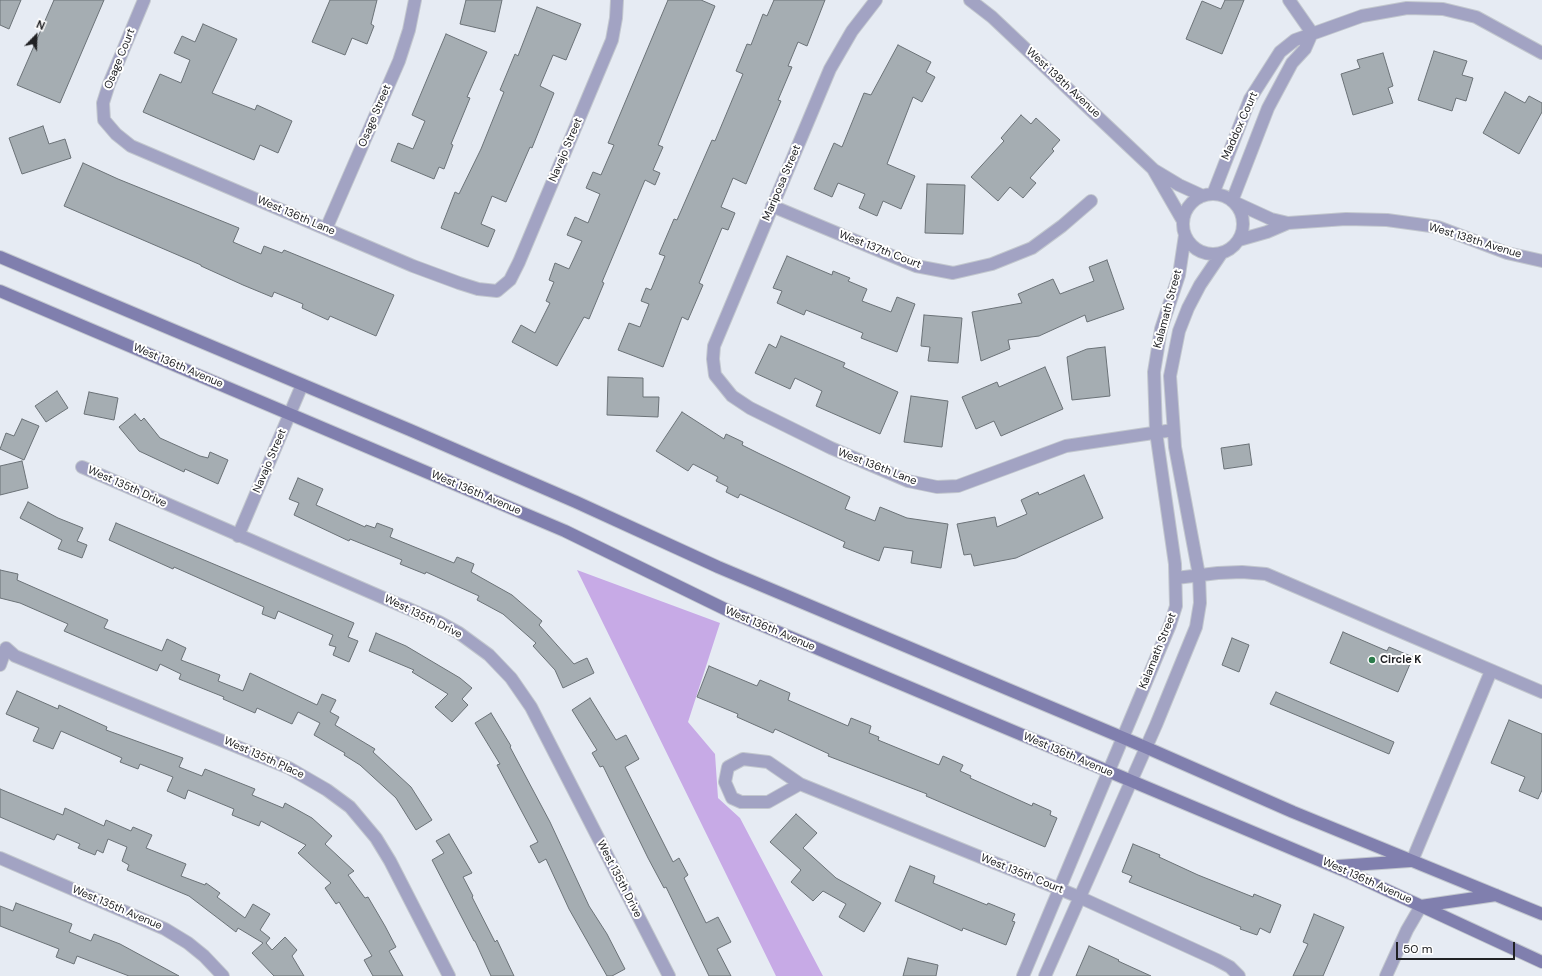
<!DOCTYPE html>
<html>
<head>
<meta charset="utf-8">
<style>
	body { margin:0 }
	#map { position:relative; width:1542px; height:976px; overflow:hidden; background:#e6ebf3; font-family:"DM Sans",sans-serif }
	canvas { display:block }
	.north { position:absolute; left:16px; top:16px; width:40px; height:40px; -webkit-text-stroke:3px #fff; paint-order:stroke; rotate:23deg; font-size:11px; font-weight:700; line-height:16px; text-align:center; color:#202124 }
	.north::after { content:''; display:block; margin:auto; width:14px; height:18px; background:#202124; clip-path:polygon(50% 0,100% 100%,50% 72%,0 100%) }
	.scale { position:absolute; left:1396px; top:942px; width:119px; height:18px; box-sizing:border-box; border:2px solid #202124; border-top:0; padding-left:5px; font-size:12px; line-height:14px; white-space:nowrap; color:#202124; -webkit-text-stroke:3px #fff; paint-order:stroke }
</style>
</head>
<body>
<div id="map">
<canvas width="1542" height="976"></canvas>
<div class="north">N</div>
<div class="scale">50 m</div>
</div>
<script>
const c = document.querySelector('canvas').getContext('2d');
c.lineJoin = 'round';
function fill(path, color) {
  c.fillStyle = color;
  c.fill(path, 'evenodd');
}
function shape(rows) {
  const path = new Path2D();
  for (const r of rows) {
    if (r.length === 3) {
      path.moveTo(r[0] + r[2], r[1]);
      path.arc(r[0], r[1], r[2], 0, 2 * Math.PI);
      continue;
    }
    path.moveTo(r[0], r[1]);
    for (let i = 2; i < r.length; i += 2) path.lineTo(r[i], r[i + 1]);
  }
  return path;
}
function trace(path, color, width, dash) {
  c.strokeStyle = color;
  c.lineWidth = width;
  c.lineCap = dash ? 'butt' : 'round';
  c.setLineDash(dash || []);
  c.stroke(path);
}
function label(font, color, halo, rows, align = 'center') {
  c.font = font + ' "DM Sans",sans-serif';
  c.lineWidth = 4;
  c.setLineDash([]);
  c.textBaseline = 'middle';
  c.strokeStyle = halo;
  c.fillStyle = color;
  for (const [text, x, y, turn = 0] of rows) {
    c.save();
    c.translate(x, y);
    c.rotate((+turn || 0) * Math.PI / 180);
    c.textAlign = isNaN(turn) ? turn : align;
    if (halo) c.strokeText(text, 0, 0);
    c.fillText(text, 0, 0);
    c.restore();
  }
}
fill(shape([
	[577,570,720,623,688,722,715,754,718,798,740,818,823,976,776,976]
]), '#c7aae6');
const building = shape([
	[0,0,21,0,9,29,0,25,0,0],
	[54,0,104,0,60,103,17,85,54,0],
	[330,0,377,0,371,24,374,26,367,44,352,38,345,55,312,42,330,0],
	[466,0,502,0,495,32,460,24,466,0],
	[668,0,701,0,715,6,658,145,663,147,653,170,660,173,655,185,645,180,602,282,604,283,589,319,584,317,557,366,512,342,521,325,535,333,550,303,546,301,554,282,549,280,555,263,569,269,582,241,567,235,575,217,588,223,600,194,586,188,593,172,601,175,614,145,608,143,668,0],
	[774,0,825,0,807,46,798,42,788,66,792,67,778,100,781,101,746,184,733,178,721,207,735,213,728,230,722,228,699,283,703,285,688,320,682,317,663,367,618,350,629,323,640,327,649,304,641,301,646,288,651,290,665,256,659,254,674,219,677,220,712,140,715,141,743,74,736,71,747,44,751,45,763,14,767,16,774,0],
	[1225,0,1244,0,1222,54,1186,39,1202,1,1221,9,1225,0],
	[537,7,581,24,566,60,553,55,540,86,554,93,532,148,530,147,506,202,492,196,481,224,495,230,488,247,441,228,455,192,459,194,481,149,504,92,500,90,515,54,518,56,537,7],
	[203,24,237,39,212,93,255,110,257,105,292,121,278,153,260,145,254,160,143,112,160,74,181,83,190,60,174,53,182,36,195,42,203,24],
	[446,34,487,52,467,97,470,98,451,144,453,145,444,169,439,167,434,179,391,161,398,143,413,149,425,121,412,115,446,34],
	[898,45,931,62,926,72,935,77,922,102,913,97,887,164,915,176,901,209,883,201,877,216,859,208,865,194,838,183,832,197,814,189,834,143,842,147,864,93,871,95,898,45],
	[1434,51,1467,61,1462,75,1473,78,1466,101,1456,98,1452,111,1418,100,1434,51],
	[1383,53,1393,86,1388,88,1393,103,1353,115,1341,74,1360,68,1357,60,1383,53],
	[1505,92,1525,103,1529,96,1542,103,1542,112,1519,154,1483,133,1505,92],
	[1021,115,1031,124,1036,118,1060,140,1052,149,1054,151,1030,178,1036,183,1023,198,1010,187,998,201,971,177,1004,141,1001,138,1021,115],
	[43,126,49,144,65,139,71,158,22,174,9,138,43,126],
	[83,163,118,179,239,228,233,242,261,254,264,246,282,253,284,250,394,295,376,336,330,316,328,320,302,308,303,304,274,292,272,297,243,285,201,266,201,265,64,206,83,163],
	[927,184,965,185,963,234,925,233,927,184],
	[787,256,832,275,833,271,850,278,848,281,867,289,862,301,891,312,897,297,915,304,897,352,861,338,863,333,806,310,804,315,777,303,782,291,773,288,787,256],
	[1107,260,1124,309,1087,322,1085,315,1039,336,1008,340,1010,349,981,361,972,312,1022,303,1018,294,1053,279,1060,294,1094,281,1089,267,1107,260],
	[924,315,962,318,958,363,928,361,930,347,921,346,924,315],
	[781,336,845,363,843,367,898,392,880,434,816,406,822,391,795,378,790,389,755,373,769,344,776,348,781,336],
	[1105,347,1110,396,1072,400,1067,357,1087,349,1105,347],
	[1045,367,1063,409,1001,436,994,421,976,429,962,397,997,382,999,387,1045,367],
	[608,377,643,378,643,397,659,397,658,417,607,415,608,377],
	[57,391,68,408,46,422,35,406,57,391],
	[89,392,118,398,114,420,84,414,89,392],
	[911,396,948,401,942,447,904,442,911,396],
	[682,412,724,439,726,434,743,442,742,445,760,454,850,497,845,509,875,521,880,507,907,518,948,524,941,568,911,563,913,551,884,547,879,561,843,547,845,542,740,494,738,498,726,492,728,487,716,481,718,477,693,464,688,471,656,451,682,412],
	[135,414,141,421,144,418,160,438,200,456,208,458,210,452,228,460,218,484,185,469,184,472,139,451,119,427,135,414],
	[22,419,39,426,24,460,0,449,6,433,14,436,22,419],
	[1249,444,1252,465,1224,469,1221,448,1249,444],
	[22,461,28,488,0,495,0,466,22,461],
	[1084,475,1103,518,1016,558,974,566,971,554,964,555,957,524,995,517,997,527,1027,514,1021,500,1038,492,1039,495,1084,475],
	[298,478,323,489,316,505,365,527,366,525,375,528,377,523,393,529,390,537,454,563,457,557,474,564,471,572,512,595,542,621,539,625,574,664,587,658,594,673,563,688,555,670,533,646,536,643,503,614,477,600,479,596,426,572,425,574,400,564,402,560,350,539,349,541,294,515,299,503,289,499,298,478],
	[28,502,58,518,83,528,77,541,87,545,82,558,58,549,62,540,20,518,28,502],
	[116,523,354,623,348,637,358,641,349,662,333,655,336,647,329,645,333,635,278,611,275,619,262,614,264,607,174,567,173,569,109,540,116,523],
	[0,570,18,574,17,580,108,620,104,628,162,651,167,639,186,648,181,660,220,675,218,681,243,691,250,673,317,705,322,694,336,700,330,712,339,717,335,725,375,749,373,752,411,787,432,820,416,830,396,798,360,765,344,755,345,753,314,735,320,723,298,712,292,724,257,708,255,713,223,699,224,697,179,679,181,674,160,664,157,671,64,631,68,624,20,603,0,598,0,570],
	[1343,632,1387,651,1389,647,1413,657,1398,692,1330,663,1343,632],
	[376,633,406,646,460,678,472,688,462,699,468,705,452,722,435,707,448,694,412,672,414,670,369,651,376,633],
	[1232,638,1249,645,1239,672,1222,665,1232,638],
	[709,666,757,686,760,680,790,693,788,700,848,726,851,718,871,726,869,733,879,737,878,740,939,765,943,756,963,765,960,771,971,776,970,778,1032,806,1033,803,1051,811,1050,815,1057,818,1045,847,926,796,927,794,828,756,829,754,775,729,773,733,737,717,738,714,697,697,709,666],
	[17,691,58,709,59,705,107,727,106,730,183,758,179,767,202,776,205,769,255,789,252,795,283,808,285,803,312,818,332,836,325,844,354,871,348,875,365,898,368,897,385,926,396,947,389,951,403,976,373,976,364,960,372,956,339,902,336,904,325,888,331,883,298,853,306,845,261,821,259,826,232,815,234,809,188,790,185,799,167,791,173,777,140,764,138,769,120,762,122,758,61,731,53,749,33,741,39,728,6,714,17,691],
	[1276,692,1394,742,1389,754,1270,704,1276,692],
	[590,698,616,740,626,735,639,759,625,767,673,862,679,858,688,875,684,878,706,923,718,917,731,942,717,949,731,976,709,976,666,887,664,888,648,858,603,766,600,767,592,753,597,750,572,710,590,698],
	[491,713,511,746,510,747,550,822,589,906,607,934,625,969,612,976,607,976,569,909,546,859,539,863,530,846,538,842,497,765,500,764,475,723,491,713],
	[1509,720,1542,734,1542,790,1538,799,1519,791,1525,777,1491,763,1509,720],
	[0,789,63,815,65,808,104,826,106,820,131,831,133,827,152,835,146,848,186,864,181,876,205,885,206,883,220,893,217,897,245,918,253,904,270,914,260,930,270,938,266,943,272,950,285,937,297,950,292,956,304,976,274,976,252,953,263,943,238,928,236,932,189,896,127,870,129,865,122,861,127,847,108,839,103,853,97,850,95,855,78,848,80,844,57,834,54,840,0,817,0,789],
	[796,814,817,833,803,848,836,878,881,903,864,932,839,917,846,904,823,891,813,901,791,882,801,870,770,842,796,814],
	[449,834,472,873,463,877,473,896,472,897,495,942,497,940,514,976,491,976,475,941,474,941,432,860,444,853,436,841,449,834],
	[1133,844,1160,855,1159,857,1198,875,1253,897,1254,894,1281,905,1270,933,1260,928,1257,935,1240,929,1241,927,1129,882,1132,876,1122,872,1133,844],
	[910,866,935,876,933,883,987,905,988,903,1015,914,1012,921,1015,922,1006,945,963,928,962,931,895,901,910,866],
	[16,903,72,924,69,932,91,941,94,934,120,944,179,976,129,976,77,956,74,964,56,957,59,949,0,926,0,906,13,911,16,903],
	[1314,914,1344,927,1323,976,1293,976,1308,944,1303,942,1314,914],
	[1089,946,1119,960,1118,961,1151,976,1076,976,1089,946],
	[908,958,938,965,936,976,903,976,908,958]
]);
fill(building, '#a5adb2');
trace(building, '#6b7277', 1);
const street = shape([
	[144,0,109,84,103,103,104,120,116,134,131,146,413,266,459,283,478,289,497,291,510,280,519,262,612,40,616,18,617,0],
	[876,0,852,31,830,69,714,346,713,359,715,375,732,396,750,408,831,448,908,481,937,487,958,486,1066,446,1173,430],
	[970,0,992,17,1153,169,1183,221],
	[1289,0,1312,33],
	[1154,170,1179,185,1203,196],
	[1213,194,1250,99,1280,52,1295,40,1362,16,1407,8,1443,9,1476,17,1542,53],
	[1213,224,30],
	[1232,201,1268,108,1292,63,1305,49,1312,33],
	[1234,202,1271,219,1288,223,1346,219,1387,220,1438,227,1507,253,1542,261],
	[772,206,916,266,953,273,992,264,1032,248,1062,226,1091,201],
	[326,229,399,61,409,30,415,0],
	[1239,240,1267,232,1288,223],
	[82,467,439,622,459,633,489,655,511,678,531,707,669,976],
	[238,536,302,385],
	[1176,578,1218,573,1242,572,1266,574,1542,692],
	[0,665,6,648,15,656,289,768,327,790,350,807,376,838,390,861,449,976],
	[800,784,768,802,741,802,732,798,725,782,728,767,743,759,768,762,800,784,1079,897,1217,960,1230,967,1239,976],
	[0,858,165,929,188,943,204,956,223,976],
	[1412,861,1491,671],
	[1023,976,1170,625,1176,606,1175,564,1156,432,1154,372,1161,329,1179,275,1185,235],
	[1045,976,1156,725,1196,627,1200,603,1199,575,1175,447,1170,376,1179,331,1188,308,1200,285,1221,254],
	[1386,976,1407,930,1421,906]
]);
const secondary = shape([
	[0,257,410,430,576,502,718,567,1145,747,1293,812,1542,914],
	[0,291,565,531,733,613,1352,874,1542,962],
	[1338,866,1410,861],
	[1421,906,1496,895]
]);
trace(street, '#c2c7ce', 14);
trace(secondary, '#c2c7ce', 14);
trace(street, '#a2a3c3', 12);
trace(secondary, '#807fae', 12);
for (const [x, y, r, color] of [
	[1372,660,4,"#2c7b4b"]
]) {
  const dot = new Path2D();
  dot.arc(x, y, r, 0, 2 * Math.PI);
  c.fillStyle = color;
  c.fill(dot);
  trace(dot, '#fff', 1.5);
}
label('11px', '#202124', '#fff', [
	["Osage Court",120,59,-68],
	["West 138th Avenue",1063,83,43],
	["Osage Street",375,116,-67],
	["Maddox Court",1240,126,-66],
	["Navajo Street",566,150,-67],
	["Mariposa Street",782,183,-67],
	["West 136th Lane",296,216,23],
	["West 138th Avenue",1475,241,17],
	["West 137th Court",880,250,21],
	["Kalamath Street",1168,309,-75],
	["West 136th Avenue",178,366,23],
	["Navajo Street",270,461,-67],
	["West 136th Lane",877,467,21],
	["West 135th Drive",127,487,24],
	["West 136th Avenue",476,493,23],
	["West 135th Drive",423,617,26],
	["West 136th Avenue",770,629,23],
	["Kalamath Street",1158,651,-68],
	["West 136th Avenue",1068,755,23],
	["West 135th Place",264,758,24],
	["West 135th Court",1022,874,22],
	["West 135th Drive",619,879,63],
	["West 136th Avenue",1367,881,24],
	["West 135th Avenue",117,908,23]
]);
label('bold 11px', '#202124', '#fff', [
	["Circle K",1380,660]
], 'left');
</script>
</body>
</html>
